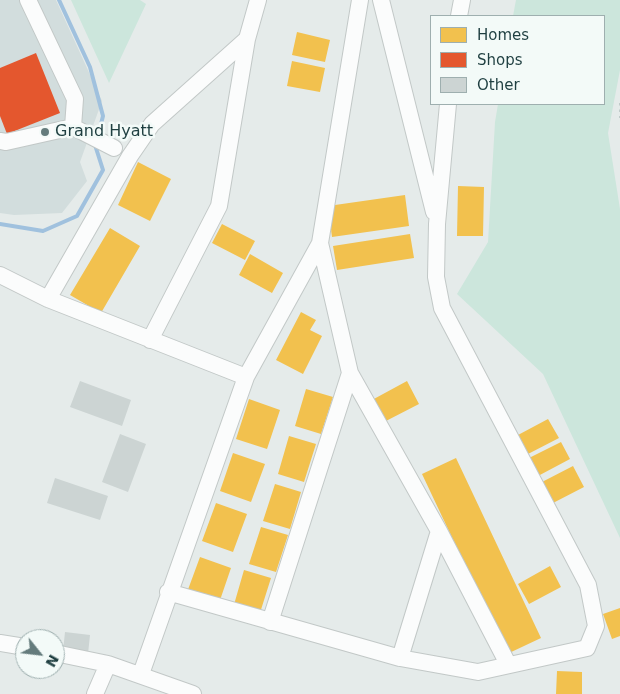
<!DOCTYPE html>
<html>
<head>
<meta charset="utf-8">
<style>
	body { margin:0 }
	#map { position:relative; width:620px; height:694px; overflow:hidden; background:#e5ebea; font-family:"DejaVu Sans",sans-serif }
	canvas { display:block }
	.legend { position:absolute; left:430px; top:15px; width:175px; height:90px; box-sizing:border-box; background:#f3faf8; border:1px solid #9eafaf; margin:0; padding:6px 9px; list-style:none; font-size:15px; color:#1f3f41 }
	.legend li { display:flex; align-items:center; gap:10px; height:25px }
	.legend b { width:25px; border:1px solid #9eafaf }
	.north { position:absolute; left:15px; top:629px; width:50px; height:50px; box-sizing:border-box; background:#f3faf8; border:1px solid #9eafaf; border-radius:50%; rotate:119deg; font-size:14px; font-weight:700; line-height:20px; text-align:center; color:#1f3f41 }
	.north::after { content:''; display:block; margin:auto; width:18px; height:22px; background:#647b7c; clip-path:polygon(50% 0,100% 100%,50% 72%,0 100%) }
</style>
</head>
<body>
<div id="map">
<canvas width="620" height="694"></canvas>
<ul class="legend">
<li><b style="height:14px;background:#f2c14e"></b>Homes</li>
<li><b style="height:14px;background:#e4572e"></b>Shops</li>
<li><b style="height:14px;background:#ccd4d3"></b>Other</li>
</ul>
<div class="north">N</div>
</div>
<script>
const c = document.querySelector('canvas').getContext('2d');
c.lineJoin = 'round';
function fill(path, color) {
  c.fillStyle = color;
  c.fill(path, 'evenodd');
}
function shape(rows) {
  const path = new Path2D();
  for (const r of rows) {
    path.moveTo(r[0], r[1]);
    for (let i = 2; i < r.length; i += 2) path.lineTo(r[i], r[i + 1]);
  }
  return path;
}
function trace(path, color, width, dash) {
  c.strokeStyle = color;
  c.lineWidth = width;
  c.lineCap = dash ? 'butt' : 'round';
  c.setLineDash(dash || []);
  c.stroke(path);
}
function label(font, color, halo, rows, align = 'center') {
  c.font = font + ' "DejaVu Sans",sans-serif';
  c.lineWidth = 5;
  c.setLineDash([]);
  c.textBaseline = 'middle';
  c.strokeStyle = halo;
  c.fillStyle = color;
  for (const [text, x, y, turn = 0] of rows) {
    c.save();
    c.translate(x, y);
    c.rotate((+turn || 0) * Math.PI / 180);
    c.textAlign = isNaN(turn) ? turn : align;
    if (halo) c.strokeText(text, 0, 0);
    c.fillText(text, 0, 0);
    c.restore();
  }
}
fill(shape([
	[0,0,56,0,102,101,80,162,87,181,62,213,14,215,0,213]
]), '#d2dddd');
fill(shape([
	[71,0,140,0,146,4,109,83],
	[516,0,620,0,620,70,608,133,620,209,620,538,543,374,457,294,488,242,495,122,498,104,604,104,604,16,513,16]
]), '#cce6dc');
fill(shape([
	[297,32,330,40,325,62,292,55],
	[292,61,325,68,320,92,287,86],
	[138,162,171,179,150,221,118,205],
	[458,186,484,187,483,236,457,236],
	[405,195,409,226,332,237,328,206],
	[222,224,255,241,245,260,212,243],
	[110,228,140,246,101,313,70,295],
	[410,234,414,258,337,270,333,246],
	[250,254,283,273,272,293,239,275],
	[301,312,316,320,310,330,322,336,303,374,276,360],
	[407,381,419,404,384,422,372,400],
	[306,389,333,397,321,434,295,426],
	[249,399,280,410,267,449,236,439],
	[548,419,559,438,528,454,518,435],
	[289,436,316,444,304,482,278,474],
	[561,442,570,459,538,476,529,458],
	[233,453,265,464,251,502,220,491],
	[456,458,541,638,507,654,422,474],
	[573,466,584,487,553,503,542,482],
	[275,484,301,492,290,529,263,521],
	[216,503,247,514,233,552,202,541],
	[261,527,288,535,276,572,249,564],
	[200,557,231,568,218,606,186,595],
	[550,566,561,587,529,604,518,584],
	[244,570,271,578,259,616,233,608],
	[620,608,620,636,612,639,603,614],
	[557,671,582,672,582,694,556,694]
]), '#f2c14e');
fill(shape([
	[36,53,60,113,7,134,0,116,0,68]
]), '#e4572e');
trace(shape([
	[59,0,90,67,103,116,98,136],
	[0,224,43,231,77,216,103,170,95,145]
]), '#a0c1de', 4);
fill(shape([
	[80,381,131,400,122,426,70,407],
	[120,434,146,444,128,492,102,482],
	[55,478,108,496,100,520,47,503],
	[65,632,90,635,88,654,63,651]
]), '#ccd4d3');
const minor = shape([
	[28,0,75,99,73,127],
	[381,0,434,212],
	[459,16,462,0],
	[0,141,6,142,73,127,114,148],
	[320,243,350,373,439,531,508,664],
	[0,275,48,299,246,377],
	[48,299,130,156,152,124,247,39],
	[150,340,219,206,247,39,258,0],
	[168,592,400,658,478,672,587,648,596,626,588,585,442,308,436,277,437,224,448,104],
	[270,622,350,373],
	[0,643,25,647],
	[55,653,108,664,193,694],
	[400,658,439,531],
	[141,674,246,377,320,243,360,0],
	[95,694,108,664]
]);
trace(minor, '#c2c8c7', 18);
trace(shape([
	[620,103,620,118]
]), '#c0cbca', 2, [2.5, 4]);
trace(minor, '#fbfcfc', 16);
for (const [x, y, r, color] of [
	[45,132,5,"#647b7c"]
]) {
  const dot = new Path2D();
  dot.arc(x, y, r, 0, 2 * Math.PI);
  c.fillStyle = color;
  c.fill(dot);
  trace(dot, '#f3faf8', 2);
}
label('16px', '#1f3f41', '#f3faf8', [
	["Grand Hyatt",55,132]
], 'left');
</script>
</body>
</html>
